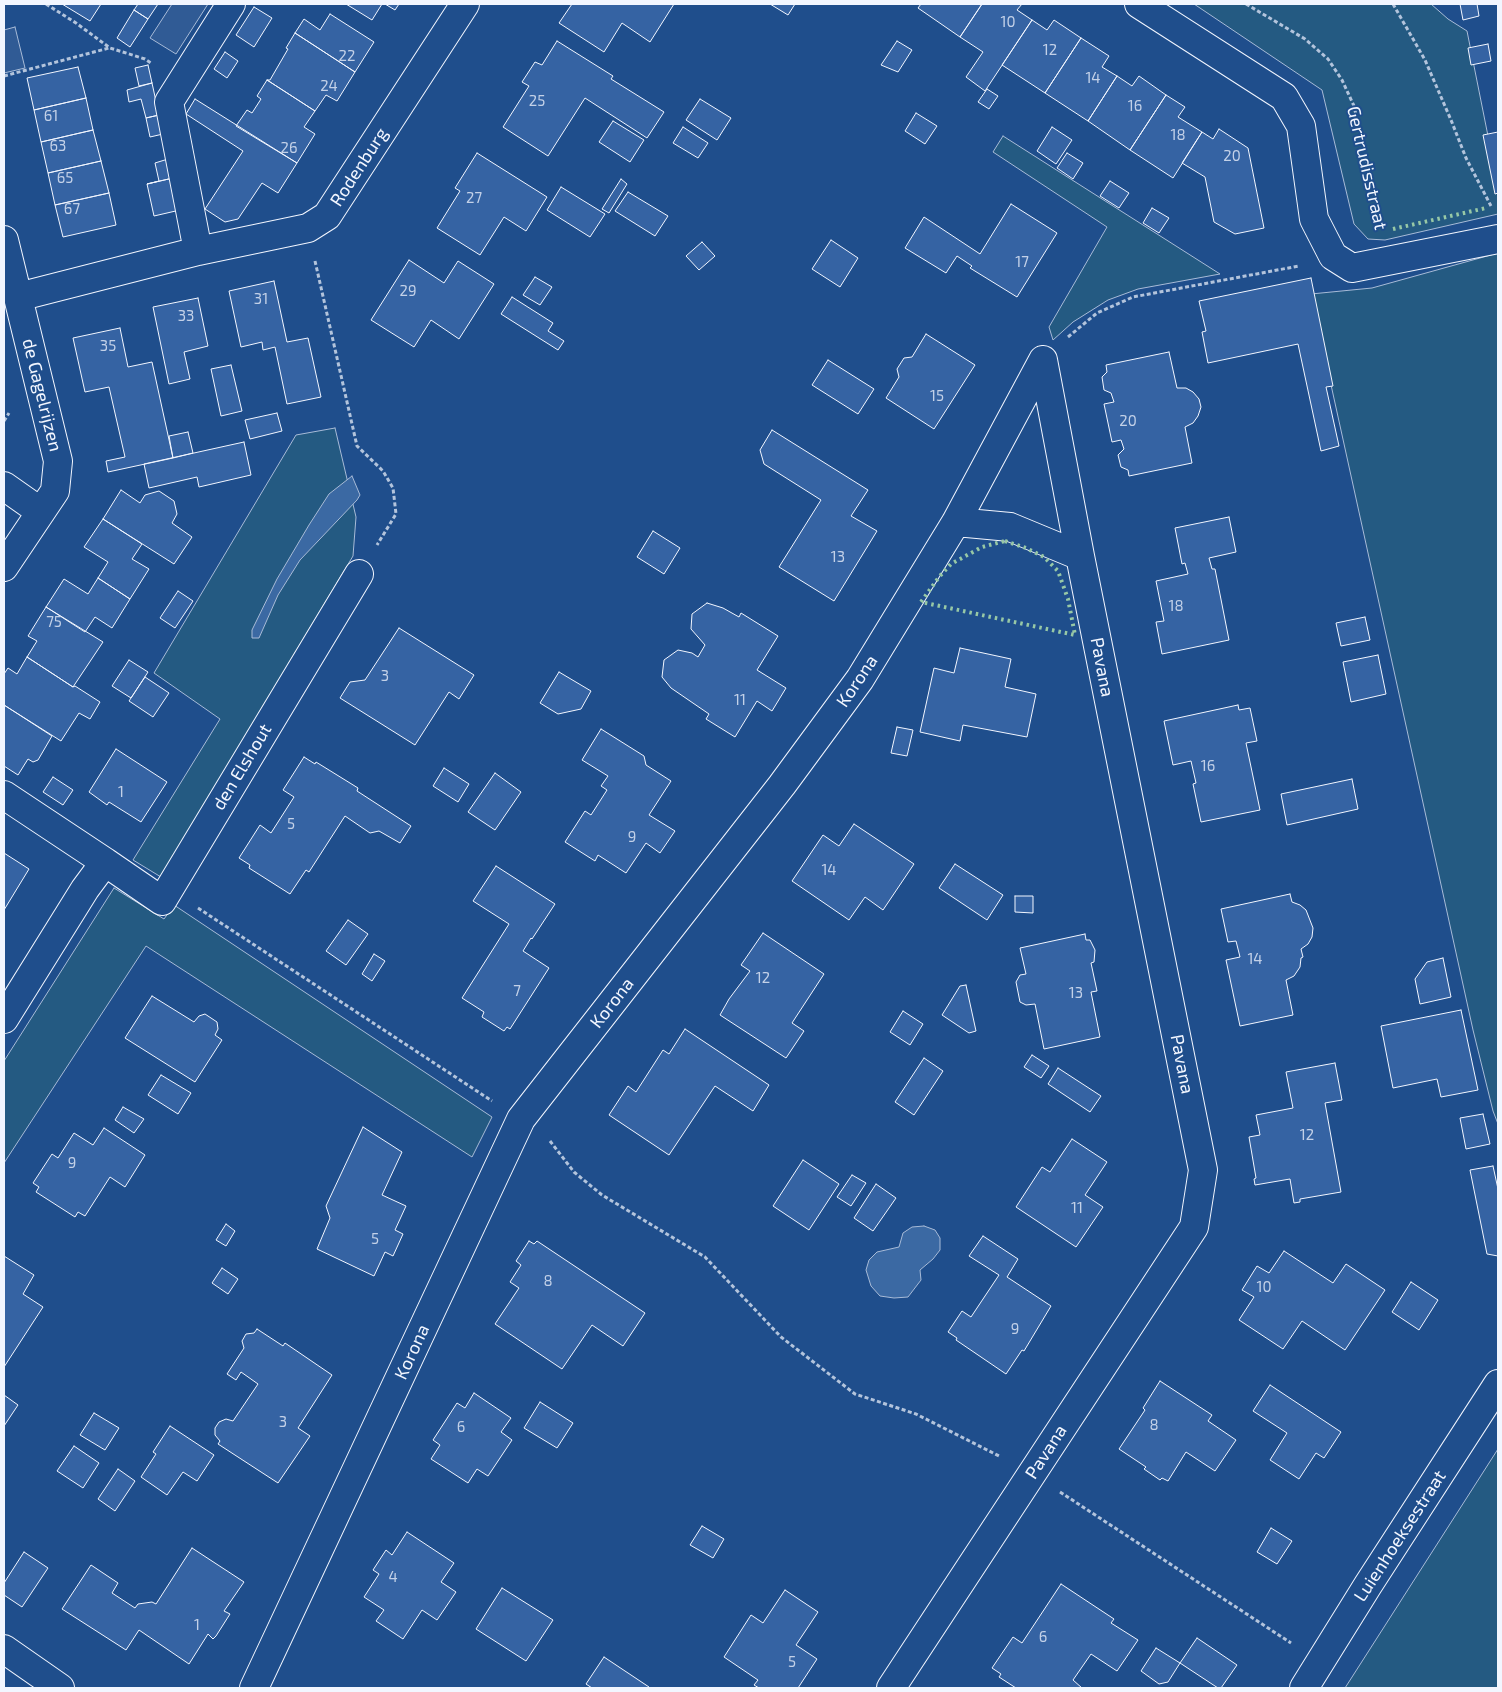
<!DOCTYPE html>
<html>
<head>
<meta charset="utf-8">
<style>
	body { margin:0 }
	#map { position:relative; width:1502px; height:1692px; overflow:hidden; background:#1f4e8c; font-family:"Exo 2",sans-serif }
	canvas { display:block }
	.frame { position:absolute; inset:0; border:5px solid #f2f6ff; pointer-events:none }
</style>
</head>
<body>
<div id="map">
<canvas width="1502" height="1692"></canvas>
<div class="frame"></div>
</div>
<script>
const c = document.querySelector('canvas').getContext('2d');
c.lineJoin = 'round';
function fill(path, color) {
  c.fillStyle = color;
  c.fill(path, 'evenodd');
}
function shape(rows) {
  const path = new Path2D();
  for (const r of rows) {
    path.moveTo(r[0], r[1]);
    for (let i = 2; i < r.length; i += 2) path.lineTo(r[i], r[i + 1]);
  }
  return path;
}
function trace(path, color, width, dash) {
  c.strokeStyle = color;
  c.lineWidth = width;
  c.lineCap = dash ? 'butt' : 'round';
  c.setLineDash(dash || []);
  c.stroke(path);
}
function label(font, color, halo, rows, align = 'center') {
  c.font = font + ' "Exo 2",sans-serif';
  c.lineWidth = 4;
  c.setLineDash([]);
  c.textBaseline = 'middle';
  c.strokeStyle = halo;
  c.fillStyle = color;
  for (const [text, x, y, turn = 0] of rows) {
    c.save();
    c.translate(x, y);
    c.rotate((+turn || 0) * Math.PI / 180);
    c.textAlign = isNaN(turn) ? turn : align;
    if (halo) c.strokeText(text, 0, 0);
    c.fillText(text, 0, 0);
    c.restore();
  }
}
const green = shape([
	[1194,4,1431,4,1448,19,1467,31,1498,186,1498,214,1385,240,1368,239,1354,224,1322,90,1194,4],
	[1003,136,1220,274,1138,289,1108,300,1073,322,1053,340,1049,327,1107,227,993,152,1003,136],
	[1498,253,1498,1124,1493,1111,1473,1030,1311,294,1372,288,1498,253],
	[335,428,356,517,353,556,161,877,133,860,220,719,154,673,296,435,335,428],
	[114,888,164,919,174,905,492,1117,472,1157,146,946,4,1163,4,1061,114,888],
	[1498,1449,1498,1688,1345,1688,1498,1449]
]);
fill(green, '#245a82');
trace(green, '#a8bbd7', 1);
const parking = shape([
	[172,4,208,4,176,54,150,38,172,4],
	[15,27,25,68,4,73,4,30,15,27]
]);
fill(parking, '#305b95');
trace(parking, '#a8bbd7', 1);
const water = shape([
	[352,476,360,495,357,500,300,560,278,595,259,638,252,638,252,630,277,579,309,525,329,494,352,476],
	[924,1226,935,1230,940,1238,940,1250,933,1259,920,1270,921,1280,908,1297,894,1298,880,1296,871,1286,866,1270,869,1260,877,1252,899,1247,903,1233,912,1227,924,1226]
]);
fill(water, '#3b69a3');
trace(water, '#a8bbd7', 1);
const building = shape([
	[62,4,101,4,90,21,62,4],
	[138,4,158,4,148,19,134,10,138,4],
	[346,4,382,4,372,20,346,4],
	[385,4,399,4,395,10,385,4],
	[572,4,674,4,650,42,622,23,604,52,559,23,572,4],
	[770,4,795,4,788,15,770,4],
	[921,4,982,4,960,37,918,8,921,4],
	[982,4,1022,4,1017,10,1032,20,985,91,966,77,983,52,960,37,982,4],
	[1460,4,1477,4,1479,16,1463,20,1460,4],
	[254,7,272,18,254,47,236,35,254,7],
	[134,10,148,19,130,47,117,38,134,10],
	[330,14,374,42,355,72,295,33,304,19,320,30,330,14],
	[1032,20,1047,30,1054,20,1081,38,1045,93,1002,65,1032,20],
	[295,33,355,72,337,101,326,95,315,111,267,80,270,80,288,49,286,48,295,33],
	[1081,38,1109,56,1102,67,1117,76,1088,121,1045,93,1081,38],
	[557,41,613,76,611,79,664,112,647,138,585,98,548,156,503,127,529,86,522,82,535,62,542,65,557,41],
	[897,41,912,50,898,72,881,65,897,41],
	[1488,44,1491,61,1471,65,1468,48,1488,44],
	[225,52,238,61,227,78,214,69,225,52],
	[148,65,152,83,139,86,135,68,148,65],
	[78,67,86,98,34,110,27,78,78,67],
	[1117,76,1132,86,1139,76,1166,95,1130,150,1088,121,1117,76],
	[267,80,315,111,304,127,315,134,297,163,236,126,247,110,252,113,261,99,257,96,267,80],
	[152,83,159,115,146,118,141,99,129,102,127,90,152,83],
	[987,89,998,96,989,109,978,102,987,89],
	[1166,95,1185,107,1178,117,1202,132,1173,178,1130,150,1166,95],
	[86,98,93,130,41,142,34,110,86,98],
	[195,99,297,163,278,193,262,183,238,219,225,222,205,209,243,151,186,114,195,99],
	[700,99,731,118,717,140,686,120,700,99],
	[916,113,937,126,925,144,905,131,916,113],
	[159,115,163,134,150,137,146,118,159,115],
	[613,121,644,140,630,162,599,142,613,121],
	[683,127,708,143,698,158,673,143,683,127],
	[1052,127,1072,140,1056,164,1037,151,1052,127],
	[1219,129,1248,148,1264,228,1235,234,1214,222,1205,177,1182,163,1202,132,1213,139,1219,129],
	[93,130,101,161,48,173,41,142,93,130],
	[1498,132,1498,193,1495,194,1483,135,1498,132],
	[477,153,547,197,526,231,504,217,480,255,437,228,460,191,455,188,477,153],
	[1067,153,1083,163,1073,179,1057,168,1067,153],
	[168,159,173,178,147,184,159,181,155,163,168,159],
	[101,161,109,193,55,205,48,173,101,161],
	[173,178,180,210,154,216,147,184,173,178],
	[621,179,627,184,609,213,602,209,621,179],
	[1110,181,1129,193,1119,208,1100,196,1110,181],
	[561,187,605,214,590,237,547,210,561,187],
	[628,192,668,216,655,236,615,211,628,192],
	[109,193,116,225,63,237,55,205,109,193],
	[1011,204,1057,233,1017,297,970,268,972,266,957,256,946,273,905,248,924,217,980,254,1011,204],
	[1152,208,1169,218,1159,233,1143,223,1152,208],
	[831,240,858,258,840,287,812,269,831,240],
	[702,242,715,256,699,270,686,256,702,242],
	[409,260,444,283,458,261,494,284,459,339,431,320,414,347,371,320,409,260],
	[535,277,552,287,540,305,523,295,535,277],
	[1311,278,1333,386,1326,387,1339,446,1321,451,1298,344,1208,363,1202,332,1206,331,1199,301,1311,278],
	[274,281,287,342,308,338,321,397,287,404,275,347,263,350,262,342,241,347,229,291,274,281],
	[512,297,553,323,548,331,564,341,558,350,501,314,512,297],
	[198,298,208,346,184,352,190,379,169,384,153,307,198,298],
	[120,328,128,367,152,362,173,458,108,472,106,461,125,457,109,387,85,392,73,338,120,328],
	[926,334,975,365,934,429,886,398,899,377,897,369,904,358,912,357,926,334],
	[1169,352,1177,388,1186,388,1193,392,1199,399,1201,407,1198,416,1193,423,1185,427,1192,463,1129,476,1128,470,1121,467,1118,455,1124,449,1121,440,1112,442,1104,404,1114,402,1111,393,1104,390,1102,377,1107,372,1106,365,1169,352],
	[828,360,874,389,858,414,812,385,828,360],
	[231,365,242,411,221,416,211,369,231,365],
	[277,413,282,431,250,439,245,420,277,413],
	[772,430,868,490,851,516,877,531,834,601,779,567,821,500,764,464,760,450,772,430],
	[188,432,193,453,173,458,169,436,188,432],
	[244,442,251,475,199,487,197,477,149,488,144,464,244,442],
	[121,490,140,503,145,495,159,491,174,501,177,514,172,523,192,537,174,564,103,519,121,490],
	[1229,517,1236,552,1209,558,1212,569,1215,569,1229,640,1162,654,1156,622,1164,621,1156,581,1188,574,1185,563,1182,564,1175,528,1229,517],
	[103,519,142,544,132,559,149,569,130,599,98,578,108,562,84,547,103,519],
	[653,531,680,548,664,574,637,557,653,531],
	[98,578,130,599,112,628,95,617,85,632,46,607,64,579,88,594,98,578],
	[178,591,193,601,175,628,160,618,178,591],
	[707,603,723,608,739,617,741,613,778,636,757,670,786,688,772,711,757,701,735,737,706,719,709,714,671,688,662,677,664,660,678,650,692,653,698,657,705,645,691,629,692,614,707,603],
	[46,607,103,642,73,687,27,657,37,641,28,636,46,607],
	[1365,617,1370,640,1341,646,1336,623,1365,617],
	[399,628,474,675,459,699,449,692,415,745,340,698,350,682,365,680,399,628],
	[960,648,1011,659,1005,687,1036,694,1027,737,963,725,960,741,920,732,934,668,954,673,960,648],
	[1378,655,1386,694,1351,702,1343,662,1378,655],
	[27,657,73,687,75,686,100,702,90,719,79,713,61,741,4,705,4,674,8,668,17,674,27,657],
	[129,660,148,672,131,698,112,686,129,660],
	[559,672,591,691,581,709,558,714,540,703,559,672],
	[145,677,169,693,153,717,129,701,145,677],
	[4,705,52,736,38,760,33,762,28,759,18,775,4,766,4,705],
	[1238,705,1239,710,1250,708,1257,741,1246,743,1260,810,1201,822,1193,784,1196,783,1191,761,1173,765,1164,721,1238,705],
	[897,727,913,730,907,756,891,753,897,727],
	[601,729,644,756,646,765,671,781,649,815,675,831,660,853,646,843,626,873,598,855,595,861,565,842,585,811,591,815,607,790,601,786,608,776,582,760,601,729],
	[116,749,167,782,141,822,109,802,107,805,89,792,116,749],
	[304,757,315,764,316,762,358,788,357,791,411,826,400,843,379,831,370,833,345,816,309,872,306,870,290,894,249,868,250,865,239,858,260,825,271,833,294,797,283,790,304,757],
	[444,768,469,784,458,802,433,786,444,768],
	[495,773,521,792,495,830,468,812,495,773],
	[53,777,73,790,63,805,43,792,53,777],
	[1352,779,1358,809,1287,825,1281,794,1352,779],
	[854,824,914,864,883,910,865,897,849,920,792,881,823,835,839,846,854,824],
	[4,853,29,869,4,910,4,853],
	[955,864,1003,895,987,920,939,888,955,864],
	[496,866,555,904,532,939,531,938,523,951,549,968,510,1029,507,1027,504,1031,482,1017,484,1012,462,998,509,924,473,901,496,866],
	[1290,894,1292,902,1300,905,1306,910,1313,928,1312,937,1308,944,1301,949,1303,957,1301,958,1300,967,1294,976,1286,980,1293,1015,1240,1026,1226,960,1240,957,1236,941,1228,942,1221,909,1290,894],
	[1015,896,1033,896,1033,913,1015,912,1015,896],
	[348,920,368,934,346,965,326,951,348,920],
	[763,933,824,974,792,1023,804,1031,786,1058,720,1015,729,999,750,971,741,965,763,933],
	[1085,934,1086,940,1090,940,1095,950,1094,962,1091,963,1097,991,1091,992,1100,1037,1044,1049,1035,1004,1026,1005,1020,1002,1016,982,1020,975,1026,974,1020,948,1085,934],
	[374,954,385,961,372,981,362,974,374,954],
	[1443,958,1451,997,1420,1004,1415,979,1427,962,1443,958],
	[966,985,976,1031,969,1033,942,1015,960,986,966,985],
	[152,996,194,1022,199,1016,205,1014,217,1022,218,1029,215,1035,222,1040,195,1082,125,1038,152,996],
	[1461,1010,1478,1090,1441,1097,1437,1079,1393,1088,1381,1026,1461,1010],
	[903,1011,923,1024,910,1045,890,1032,903,1011],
	[685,1029,769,1085,753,1111,715,1086,669,1155,609,1115,628,1086,636,1092,663,1050,669,1054,685,1029],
	[1032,1055,1049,1066,1041,1078,1024,1067,1032,1055],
	[924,1058,943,1071,914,1115,895,1102,924,1058],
	[1335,1063,1342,1100,1325,1103,1341,1192,1300,1199,1300,1202,1294,1203,1290,1179,1255,1185,1254,1179,1256,1178,1249,1137,1260,1135,1256,1115,1293,1108,1286,1072,1335,1063],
	[1058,1068,1101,1096,1090,1112,1048,1084,1058,1068],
	[161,1075,191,1093,178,1114,148,1095,161,1075],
	[123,1107,144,1119,134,1133,115,1120,123,1107],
	[1483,1114,1490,1144,1466,1149,1460,1118,1483,1114],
	[363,1127,402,1152,382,1195,406,1206,395,1230,403,1234,393,1256,385,1252,374,1276,317,1249,330,1218,326,1206,363,1127],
	[104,1128,145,1155,125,1187,110,1177,85,1216,78,1212,75,1217,36,1192,39,1187,33,1183,52,1154,58,1158,74,1133,93,1145,104,1128],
	[1072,1139,1107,1162,1085,1195,1103,1207,1076,1247,1016,1207,1042,1167,1050,1172,1072,1139],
	[803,1160,839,1184,809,1230,773,1206,803,1160],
	[1493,1166,1498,1189,1498,1256,1487,1254,1470,1170,1493,1166],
	[852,1175,866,1183,851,1206,837,1197,852,1175],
	[876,1184,896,1198,873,1231,854,1218,876,1184],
	[226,1224,235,1231,226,1246,216,1240,226,1224],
	[983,1236,1018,1259,1007,1277,1051,1306,1024,1351,1022,1350,1006,1374,956,1340,957,1338,948,1332,962,1311,971,1317,999,1275,969,1256,983,1236],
	[529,1241,534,1244,537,1241,645,1313,623,1346,592,1325,562,1369,495,1324,519,1288,510,1282,521,1265,516,1261,529,1241],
	[1284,1251,1333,1283,1346,1264,1385,1290,1345,1350,1302,1321,1283,1349,1239,1320,1254,1297,1242,1290,1257,1266,1269,1273,1284,1251],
	[4,1256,34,1275,23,1294,43,1307,4,1367,4,1256],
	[222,1268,238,1279,228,1294,212,1283,222,1268],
	[1411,1282,1438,1300,1419,1330,1392,1312,1411,1282],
	[257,1329,283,1346,285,1343,332,1375,298,1428,310,1436,278,1483,218,1444,220,1441,215,1435,215,1428,219,1422,226,1419,233,1421,258,1384,241,1372,236,1380,227,1374,244,1348,242,1341,246,1334,254,1333,257,1329],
	[1160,1381,1212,1415,1208,1421,1236,1440,1215,1471,1186,1452,1168,1481,1162,1478,1160,1480,1144,1469,1146,1467,1119,1449,1145,1410,1143,1408,1160,1381],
	[1270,1385,1341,1432,1324,1458,1316,1453,1299,1479,1270,1460,1287,1433,1253,1411,1270,1385],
	[474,1393,511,1418,501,1432,512,1440,488,1476,477,1469,468,1483,431,1459,440,1445,433,1440,457,1403,465,1408,474,1393],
	[4,1395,18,1405,4,1426,4,1395],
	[540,1402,573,1423,557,1448,524,1428,540,1402],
	[94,1413,119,1428,105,1450,80,1435,94,1413],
	[170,1426,214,1455,197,1481,183,1472,167,1495,141,1477,156,1454,153,1452,170,1426],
	[74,1446,99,1463,83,1488,57,1471,74,1446],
	[118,1469,135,1481,115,1511,98,1499,118,1469],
	[702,1526,724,1539,713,1558,690,1545,702,1526],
	[1271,1528,1292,1541,1277,1564,1257,1552,1271,1528],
	[407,1532,454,1563,441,1582,456,1592,437,1620,422,1610,403,1639,376,1621,384,1610,364,1597,379,1574,373,1570,386,1550,392,1555,407,1532],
	[192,1548,244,1582,224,1611,230,1614,216,1636,213,1639,208,1634,189,1664,139,1630,126,1650,62,1609,91,1565,118,1583,112,1593,135,1608,138,1604,152,1602,156,1604,192,1548],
	[24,1552,48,1568,22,1607,4,1595,4,1583,24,1552],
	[1061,1584,1114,1619,1111,1623,1138,1640,1117,1671,1091,1654,1073,1680,1082,1688,1016,1688,999,1677,1001,1674,992,1668,1013,1637,1022,1643,1061,1584],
	[502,1588,553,1620,526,1661,476,1629,502,1588],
	[785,1590,818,1612,796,1645,817,1659,798,1688,759,1688,754,1685,758,1680,724,1657,751,1615,763,1623,785,1590],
	[1197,1638,1237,1665,1221,1688,1218,1688,1180,1663,1197,1638],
	[1156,1648,1180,1663,1168,1682,1159,1684,1141,1671,1156,1648],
	[604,1657,649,1687,649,1688,592,1688,586,1684,604,1657]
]);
fill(building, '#3563a3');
trace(building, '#f2f6ff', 1);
const minor = shape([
	[1139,4,1284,97,1301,126,1314,219,1333,256,1352,268,1498,239],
	[4,240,58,461,55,491,4,567],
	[198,251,169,102,231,4],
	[18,297,198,251,308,228,327,216,465,4],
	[4,486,41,512],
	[956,522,1010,527,1080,556],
	[4,795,105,862,85,889,4,1019],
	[105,862,162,901,359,574],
	[4,1649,60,1688],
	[254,1688,521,1119,782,785,860,679,956,522,1043,360],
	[891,1688,1194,1227,1203,1170,1080,556,1043,360],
	[1304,1688,1368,1585,1498,1384]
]);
trace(minor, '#f2f6ff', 30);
trace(shape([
	[46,4,76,23,110,48,145,59,151,63],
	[1246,4,1305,39,1328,59,1342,80,1354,106,1381,226],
	[1393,4,1425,60,1451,120,1466,158,1491,206],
	[4,76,109,48],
	[315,261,357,446,383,471,393,488,396,514,377,545],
	[1068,337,1097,313,1133,297,1299,266],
	[4,421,9,413],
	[198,908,492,1101],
	[550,1141,574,1172,602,1195,705,1257,781,1337,855,1394,916,1414,1001,1457],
	[1060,1492,1291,1643]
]), '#b3c4dc', 3, [4, 2.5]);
trace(minor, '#1f4e8c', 28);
trace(shape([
	[1393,229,1486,208],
	[1005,541,1026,548,1044,557,1058,571,1068,599,1075,635,921,602,939,577,951,564,982,547,1005,541]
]), '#97c8a6', 4, [2.5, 4]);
label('15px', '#c3d1e8', null, [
	["10",1008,22],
	["12",1050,50],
	["22",347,56],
	["14",1093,78],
	["24",329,86],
	["25",537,101],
	["16",1135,106],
	["61",51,116],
	["18",1178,135],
	["63",58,146],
	["26",289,148],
	["20",1232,156],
	["65",65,178],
	["27",474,198],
	["67",72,209],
	["17",1022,262],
	["29",408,291],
	["31",261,299],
	["33",186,316],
	["35",108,346],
	["15",937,396],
	["20",1128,421],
	["13",838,557],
	["18",1176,606],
	["75",54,622],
	["3",385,676],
	["11",740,700],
	["16",1208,766],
	["1",121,792],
	["5",291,824],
	["9",632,837],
	["14",829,870],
	["14",1255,959],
	["12",763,978],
	["7",517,991],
	["13",1076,993],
	["12",1307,1135],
	["9",72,1163],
	["11",1077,1208],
	["5",375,1239],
	["8",548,1281],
	["10",1264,1287],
	["9",1015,1329],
	["3",283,1422],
	["8",1154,1425],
	["6",461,1427],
	["4",393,1577],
	["1",197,1625],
	["6",1043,1637],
	["5",792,1662]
]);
label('18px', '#f2f6ff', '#1f4e8c', [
	["Rodenburg",359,167,-57],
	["Gertrudisstraat",1367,168,77],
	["de Gagelrijzen",42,395,76],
	["Pavana",1102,667,79],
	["Korona",857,681,-56],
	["den Elshout",242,767,-59],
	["Korona",612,1003,-52],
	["Pavana",1182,1064,79],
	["Korona",412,1352,-65],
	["Pavana",1046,1452,-57],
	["Luienhoeksestraat",1400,1536,-57]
]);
</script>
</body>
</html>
